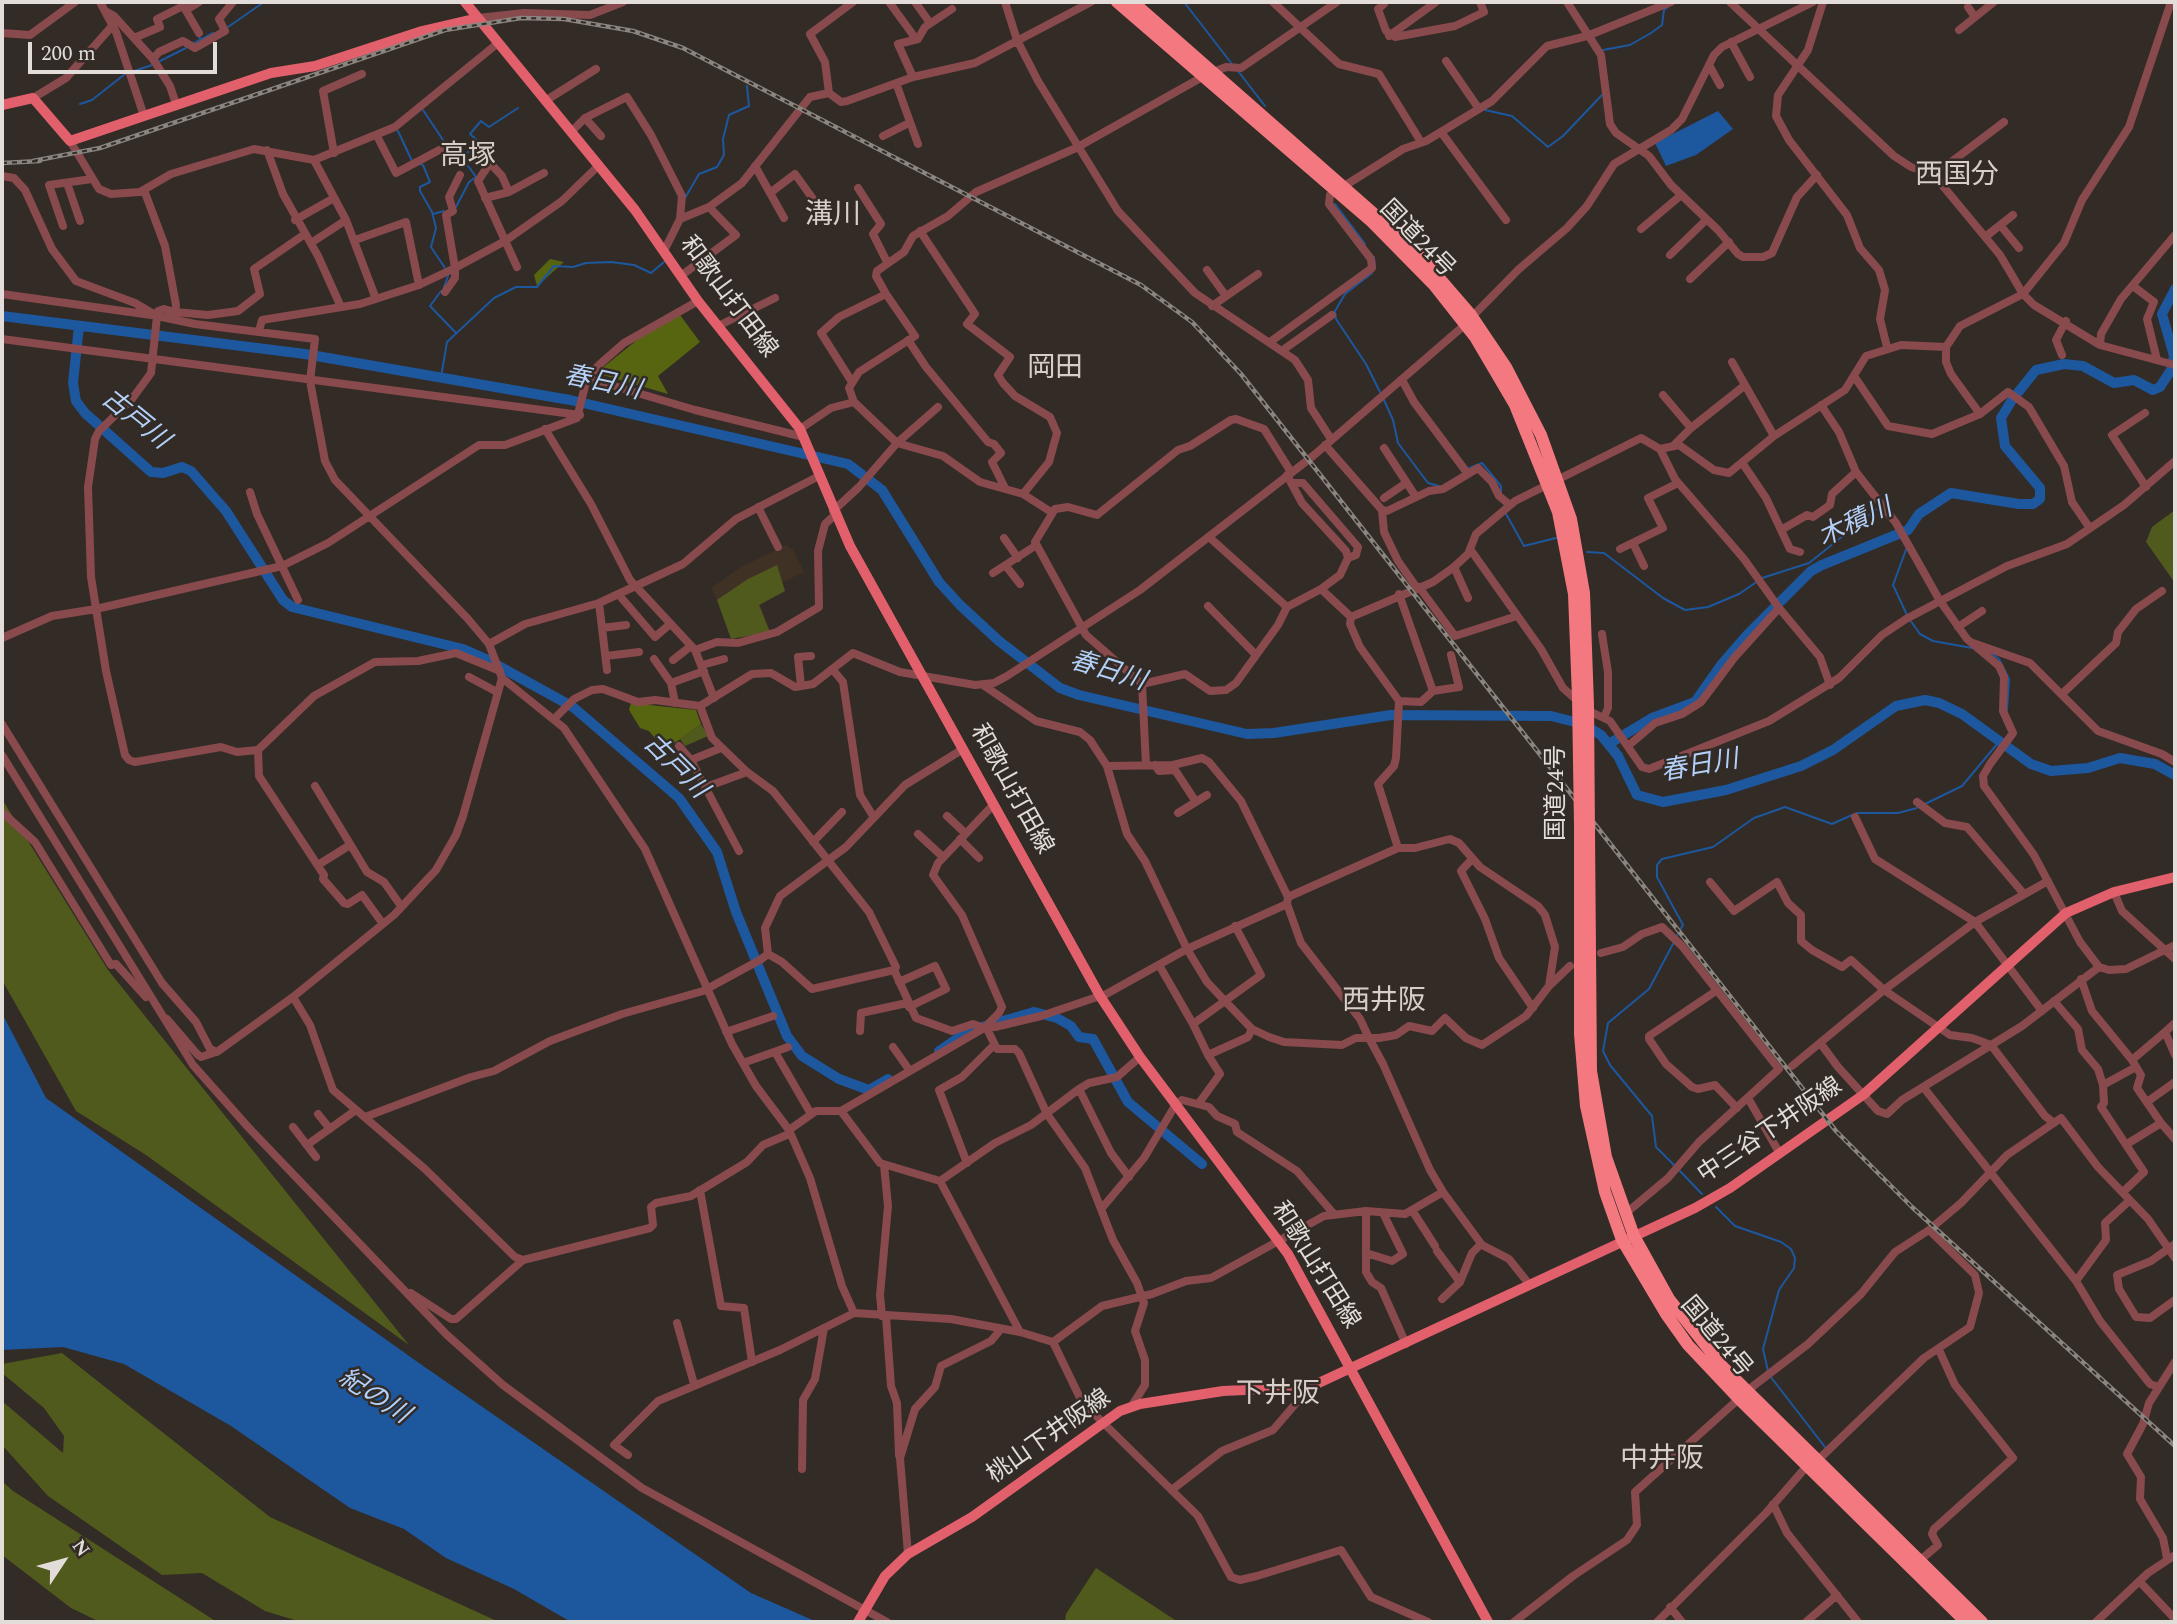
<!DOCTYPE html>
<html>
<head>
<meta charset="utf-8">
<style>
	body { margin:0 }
	#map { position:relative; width:2177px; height:1624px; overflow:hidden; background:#332b26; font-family:Spectral,serif }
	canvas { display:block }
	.frame { position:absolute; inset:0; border:4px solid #e2ddd9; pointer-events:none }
	.north { position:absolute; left:28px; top:1526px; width:70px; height:70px; -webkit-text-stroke:5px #332b26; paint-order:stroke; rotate:54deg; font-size:19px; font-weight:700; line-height:28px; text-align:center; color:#e2ddd9 }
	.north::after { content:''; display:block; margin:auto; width:24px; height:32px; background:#e2ddd9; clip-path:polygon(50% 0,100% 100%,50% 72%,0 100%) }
	.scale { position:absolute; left:28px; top:42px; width:189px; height:32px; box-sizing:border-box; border:4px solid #e2ddd9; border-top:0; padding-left:9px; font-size:21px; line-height:24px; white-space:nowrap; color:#e2ddd9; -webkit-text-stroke:5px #332b26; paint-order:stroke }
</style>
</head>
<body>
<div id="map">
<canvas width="2177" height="1624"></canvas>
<div class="frame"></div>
<div class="north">N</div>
<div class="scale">200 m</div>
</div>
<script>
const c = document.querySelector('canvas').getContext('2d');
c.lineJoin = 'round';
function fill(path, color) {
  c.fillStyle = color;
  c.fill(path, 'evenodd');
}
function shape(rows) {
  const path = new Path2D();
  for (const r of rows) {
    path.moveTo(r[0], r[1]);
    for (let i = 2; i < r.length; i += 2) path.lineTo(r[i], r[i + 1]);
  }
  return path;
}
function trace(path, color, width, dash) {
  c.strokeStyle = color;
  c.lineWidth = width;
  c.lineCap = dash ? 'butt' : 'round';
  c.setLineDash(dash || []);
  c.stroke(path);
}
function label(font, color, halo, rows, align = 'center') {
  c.font = font + ' Spectral,"Noto Sans JP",serif';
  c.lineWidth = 5;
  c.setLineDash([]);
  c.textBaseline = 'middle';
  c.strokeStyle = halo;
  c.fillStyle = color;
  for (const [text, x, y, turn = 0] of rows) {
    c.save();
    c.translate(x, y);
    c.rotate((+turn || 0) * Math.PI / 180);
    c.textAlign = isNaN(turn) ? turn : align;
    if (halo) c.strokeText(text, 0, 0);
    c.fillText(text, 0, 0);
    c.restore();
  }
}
fill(shape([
	[786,545,793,550,804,572,781,583,785,591,760,605,770,632,717,600,711,588,741,567]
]), '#403125');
fill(shape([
	[2175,510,2175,583,2146,542,2152,527],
	[777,565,785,591,759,605,770,632,731,639,717,600,748,579],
	[701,724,708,736,685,746,680,739],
	[2,799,108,970,409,1345,146,1155,76,1111,2,980],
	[62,1353,270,1517,499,1622,301,1622,265,1611,202,1573,162,1575,48,1496,2,1445,2,1401,63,1453,64,1436,44,1408,2,1373,2,1364],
	[2,1481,13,1491,217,1622,100,1622,71,1608,2,1555],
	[1096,1568,1178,1622,1065,1622,1066,1614]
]), '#505a1d');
fill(shape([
	[550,259,564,262,537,286,534,275],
	[680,315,700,342,658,376,668,394,596,373,642,336],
	[631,703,696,710,701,724,665,750,649,731,640,728,629,710]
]), '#576410');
fill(shape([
	[1718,111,1733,129,1696,155,1666,166,1655,143],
	[2,1013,46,1098,419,1363,751,1593,817,1622,571,1622,514,1589,446,1558,404,1529,350,1508,231,1426,124,1364,63,1347,2,1350]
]), '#1d579e');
trace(shape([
	[1184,2,1232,64],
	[228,27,264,2],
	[202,39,213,33],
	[194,43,201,39,199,37],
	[1603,50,1630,45,1651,33,1662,25,1664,10,1668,7],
	[160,61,186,48],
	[134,71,152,65],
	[1238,71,1265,106],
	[80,104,92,100,125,74],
	[423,110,445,143],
	[1485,110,1512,116,1548,147,1563,136,1602,95],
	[398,131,412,161],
	[448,148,454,158,469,167,476,177,469,182,456,207],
	[459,162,478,141,470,134,481,121,489,127,518,108],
	[420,164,423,165,430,182,420,187,420,191,432,212,436,228,431,247,445,268],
	[685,198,699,174,717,167,724,155,723,139,729,115,749,106,747,86],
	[1335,204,1365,244],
	[433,214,444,211],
	[1374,257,1375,268],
	[1372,273,1345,294,1335,311,1336,319,1366,364,1380,392],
	[444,287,448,276],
	[441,291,430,306,456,333],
	[441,377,447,342,494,298,516,287,537,287,554,266,573,267,586,263,611,262,634,265,651,273,664,262],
	[1384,400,1393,420,1398,443,1428,483,1439,486],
	[1467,469,1482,463,1501,486,1501,493],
	[1505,512,1524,546,1556,538],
	[1907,547,1893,585,1907,615],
	[1587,552,1604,553,1663,598,1685,610,1708,607,1739,594,1758,581],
	[1762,578,1809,563,1878,508],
	[1910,620,1920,634,1933,641,1972,648],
	[1991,653,1999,659,2009,679,2007,710],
	[1925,804,1962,786,1998,743],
	[1857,813,1898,813,1917,808],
	[1676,937,1683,925,1657,877,1657,865,1662,859,1713,847,1754,818,1785,807,1832,824,1852,815],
	[1674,942,1649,989,1608,1023,1603,1051,1610,1065,1652,1116,1656,1147,1675,1166],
	[1679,1170,1702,1194],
	[1716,1207,1735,1226,1781,1242,1791,1249,1795,1258,1794,1268,1779,1290,1763,1349,1768,1371],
	[1770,1376,1825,1447]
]), '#1d579e', 2);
trace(shape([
	[2,316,305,354,570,400,848,464,882,490,939,582,960,605,999,641,1060,688,1079,695,1247,734,1274,733,1391,715,1551,716,1583,724,1601,735,1618,756,1637,795,1663,802,1726,790,1801,766,1833,750,1896,706,1925,700,1939,703,1962,714,2031,764,2051,771,2088,768,2120,758,2155,764,2175,775],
	[79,326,73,383,76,401,85,413,151,472,163,473,182,467,191,471,226,511,283,600,292,607,463,649,486,659,573,707,679,798,717,852,736,912,787,1036,802,1056,839,1079,869,1090,888,1079],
	[1612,742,1652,718,1695,702,1721,665,1747,635,1811,571,1822,565,1908,530,1919,514,1951,493,2019,504,2033,504,2040,499,2040,488,2005,446,2001,418,2012,400,2036,370,2064,364,2083,366,2114,383,2134,380,2153,390,2160,387,2171,370,2174,356,2162,314,2175,289],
	[939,1051,968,1031,1034,1012,1057,1018,1071,1026,1079,1037,1093,1039,1128,1102,1202,1164]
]), '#1d579e', 10);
trace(shape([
	[100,2,116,32,144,116],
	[181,2,199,33],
	[889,2,916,39],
	[915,2,930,23],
	[1005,2,1017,40,1038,81,1118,211,1195,293,1295,360,1308,380,1311,408,1331,439],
	[1273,2,1339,64,1379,74,1421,142],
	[1383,2,1384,4,1378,9,1386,31,1395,37,1455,26,1484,12,1480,2],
	[1567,2,1601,55,1610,124,1616,133,1649,156,1671,185,1718,230,1738,254,1743,257,1763,257,1772,253,1797,197,1817,175],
	[1730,2,1894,156,1911,167,1933,174,2000,255,2023,294,2034,305,2100,345,2175,365],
	[1823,2,1808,50,1778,95,1776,116,1789,140,1847,215,1860,248,1879,270,1885,290,1880,319,1887,347],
	[1968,7,1975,17],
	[186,10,199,2],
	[107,12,114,16,153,59,170,86,176,104],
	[478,18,524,13,590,15,623,2],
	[1959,30,1994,2],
	[2,33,30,35,75,2],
	[1389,36,1436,2],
	[134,38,160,27,157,19,183,6],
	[1731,42,1750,77],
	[153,59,159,52,183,41,195,48,225,31,219,19,233,2],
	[1446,61,1479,109],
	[1709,65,1720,85],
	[913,77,898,44,918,39,925,27,952,9],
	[896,83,918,144],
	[829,93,825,62,810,34,853,2],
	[33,98,66,78,113,25],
	[545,101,596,69],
	[585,118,601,136],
	[571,132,585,118,627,97,651,135,682,196,680,219],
	[1441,132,1506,220],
	[377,136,396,173,445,147],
	[883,136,909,123],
	[70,141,99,189,111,194,140,192,171,174,254,149,314,160,395,127,498,43],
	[267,150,283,194,318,256,341,307],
	[334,153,323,91,362,74],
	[314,160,346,220,376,299],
	[755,166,784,218],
	[1923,169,1946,166,2004,122],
	[2,176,14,178,25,190,52,249,76,281,135,303,157,316,195,324,315,339,310,381,325,461,335,480,468,619,489,644,502,678,463,816,456,835,436,870,394,915,293,997,217,1052,210,1049,196,1022,162,983,2,724],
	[67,183,80,221],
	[858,188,881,224,873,234,887,262],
	[144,190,165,246,176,305,175,312,164,309,158,311,157,316],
	[509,192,502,176,490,163,478,181,517,267],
	[770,193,795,174,821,210],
	[485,198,509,192,544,173],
	[295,220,334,198],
	[2000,225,2019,248],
	[63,226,49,185,92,179],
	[1641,229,1680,196],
	[920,231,975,314,967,324,1010,357,998,375,1003,383,1015,396,1050,417,1057,433,1049,462,1023,494],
	[1985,237,2013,215],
	[355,240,406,222,419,285],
	[311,243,346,220],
	[664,251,680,219,709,207,742,183,810,97,829,93,841,102,847,101,913,77,975,63,1091,2],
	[1670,255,1706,220],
	[1207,270,1226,296],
	[682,275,736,235,709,207],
	[1690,279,1729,242],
	[2133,286,2154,302,2147,319,2157,360],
	[445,292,455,278,455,268,446,215,453,211,449,197,460,175],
	[2,294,151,315],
	[1212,306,1258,274],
	[175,312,208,315,238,311,260,294,254,269,305,234],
	[157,316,151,373,132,399,99,431,95,439,88,487,91,577,106,671,125,755,129,760,135,762,221,747,237,752,258,750,314,696,375,662,418,661,456,653,500,671],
	[718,326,775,298],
	[259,331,262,320,360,304,419,285,455,268,505,241,562,201,598,166],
	[2,339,580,415],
	[908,340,926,367,988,442,994,444,1001,453,992,462,1005,488],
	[1270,342,1372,268,1371,259,1329,204,1330,195,1403,149,1426,141,1492,101,1547,46,1587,36,1671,2],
	[2100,345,2101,334,2121,299,2175,235],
	[1283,350,1332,315],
	[2062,355,2056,340,2066,321],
	[1732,362,1774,436],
	[1854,376,1888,426,1932,434,1980,414],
	[587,378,695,410,804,437],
	[1402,380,1414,402,1468,474],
	[852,382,821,333,839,317,886,294],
	[1663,395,1691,428],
	[1821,405,1839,432,1856,472,1896,523,1940,601,1967,639,1999,666,2004,677,2003,711,2013,733,1990,764,1983,776,1984,786,2034,855,2080,942,2099,967,2109,970,2126,969,2175,945],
	[2145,413,2112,435,2146,487],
	[545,429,591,504,630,580,695,650,714,698],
	[800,429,831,408,854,402],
	[1325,445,1382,510,1387,511,1429,491,1443,489,1478,468,1492,482,1499,496,1510,505],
	[1673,446,1691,428,1744,386],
	[1384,448,1416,497],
	[1660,449,1675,479,1744,559,1779,608],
	[1743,464,1766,498,1790,549,1800,552],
	[1292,483,1303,483,1358,547,1356,555,1348,558],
	[250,492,257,514,298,600],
	[1384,498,1406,483],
	[758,507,778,547],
	[1382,510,1384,532,1398,561,1417,588],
	[833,511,859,487,897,443,938,407],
	[1051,512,1023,494,980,482,943,456,897,443,854,402,849,388,859,372,915,336,886,294,876,276,877,271,904,252,913,236,948,216,976,192,1076,148,1204,76,1226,67,1241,68,1337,2],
	[2089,527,2072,502,2064,466,2029,407,2008,392,1980,414,1951,374,1946,362,1946,347,1960,326,2023,294,2064,243,2082,200,2129,127,2171,2],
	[1781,530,1807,515,1813,517,1830,505,1832,494,1856,472],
	[1209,537,1287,607],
	[1004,538,1018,558],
	[1633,543,1644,566],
	[1470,549,1541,649,1563,688,1589,711,1610,721,1642,767,1649,769,1769,721,1839,678,1882,635,1906,619,2007,566,2067,544,2124,505,2175,461],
	[1620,549,1663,528,1648,498,1678,483],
	[1006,566,1020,584],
	[1454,567,1468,598],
	[993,573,1035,546],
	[1419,587,1455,636,1517,616],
	[1321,589,1351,617,1350,624,1360,647,1399,701,1396,758,1394,766,1378,784,1398,848],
	[1399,594,1433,691,1421,702,1399,701],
	[619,595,655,637,670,624],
	[599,603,607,670],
	[1208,606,1255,654],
	[1351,617,1433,582,1454,567,1468,554,1476,534,1515,501,1641,438,1660,449,1679,445,1714,470,1729,473,1774,436,1845,390,1866,356,1901,345,1946,347],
	[1958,627,1982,611],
	[602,628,626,625],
	[1602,634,1608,672,1608,708,1604,717],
	[2,638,52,616,96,609,282,566,328,543,479,445,505,445,577,418,587,378,600,364,624,343,698,301],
	[1973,643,2030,663,2098,731,2162,754,2175,762],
	[489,644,525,624,599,603,683,564,736,519,819,476],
	[695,650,717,642,738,643,777,632,819,607,818,551,825,524,835,515],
	[606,656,639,652],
	[654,659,671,683,675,703],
	[673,660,691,646],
	[702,665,724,659],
	[833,670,843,682,860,795,873,816],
	[469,677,497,692],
	[502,678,564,728,645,849,732,1044,756,1086,789,1130,810,1178,842,1286,854,1313],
	[671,683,704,671],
	[1142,684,1185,674,1210,691,1226,690,1236,683,1278,625,1287,607,1321,589,1340,575,1348,558,1346,551,1302,503,1287,475],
	[983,685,1036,721,1080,732,1090,740,1107,766,1127,834,1145,861,1187,949,1207,982,1224,1000,1252,1029,1269,1037,1284,1042,1342,1045,1356,1038,1379,1038,1396,1035,1409,1026,1432,1031,1445,1018,1466,1038,1482,1045,1526,1016,1549,986,1555,947,1545,915,1538,906,1480,867,1459,843,1450,839,1415,848,1398,848,1288,897,1287,904,1301,943,1360,1019,1369,1038,1383,1064,1430,1170,1443,1192,1482,1245,1509,1259,1529,1284],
	[801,686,798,657,811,656],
	[1433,691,1459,687,1451,655],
	[2063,693,2116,643,2118,632,2136,609,2162,591],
	[700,706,712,738,747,772,773,791,869,912,896,967,894,970,916,1018,952,1031,973,1024,984,1028,995,1027,1041,1016,1100,996],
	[554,719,574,699,592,690,603,689,638,702,655,700,700,706,752,674,771,673,795,687,813,684,853,653,900,672,975,685,994,683,1007,676,1140,590,1313,456,1460,329,1519,269,1567,228,1587,206,1614,164,1671,130,1682,119,1714,55,1722,47,1813,2],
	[679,746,691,760,739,851],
	[1628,746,1655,723,1682,714,1701,702,1734,658,1779,608,1820,657,1830,685],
	[258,750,259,776,324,875,323,879,344,903,348,904,362,895,383,924],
	[2,755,193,1065,248,1127,447,1335,503,1385,642,1488,887,1622],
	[691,760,721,748],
	[1146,765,1142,684,1086,635,1035,542,1055,509,1068,507,1097,515,1178,450,1190,446,1231,420,1236,419,1264,429,1291,472],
	[1155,765,1159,771,1175,770,1196,802],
	[1107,766,1173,765,1202,758,1209,762,1241,801,1288,897],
	[315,786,367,872,384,882,401,906],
	[706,787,747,772],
	[1917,802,1945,823,1967,827,2024,894],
	[2,812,35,842,111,965,116,964,146,997],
	[1178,813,1207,795],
	[947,816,965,833],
	[1855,817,1875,859,1975,922,2042,1011],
	[918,834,943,857],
	[960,839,979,858],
	[813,842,842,812],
	[1472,859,1461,871,1485,919,1499,958,1533,1008],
	[318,865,350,845],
	[1710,882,1734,911,1777,882,1788,903,1801,915,1801,941,1812,950,1842,967,1851,960,1884,990,1950,1035,1972,1038,1991,1045,2045,1116,2054,1123],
	[2114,892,2122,911,2175,959],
	[1601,953,1623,947,1642,934,1662,927,1682,946,1779,1069,1699,1142,1668,1178,1625,1214],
	[768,954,782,962,812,989,894,970],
	[1159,965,1193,1024],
	[2081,979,2092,1011,2132,1060,2141,1075,2137,1088,2161,1123],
	[899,982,935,966,946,989,909,1007],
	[1549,986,1570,966],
	[1716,991,1649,1036,1649,1039,1666,1064,1692,1087,1698,1089,1715,1085,1737,1108],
	[293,997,310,1025,333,1090,425,1169,515,1257,523,1260],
	[1101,997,1187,949,1287,904],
	[2054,1001,2078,1029,2082,1050,2098,1069,2103,1085,2104,1103,2101,1107,2144,1172,2123,1192],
	[167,1019,197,1054,201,1057,213,1053],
	[2175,1023,2165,1032,2175,1055],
	[986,1027,997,1049,1015,1049,1019,1053,1047,1114,1085,1168,1113,1240,1137,1283,1144,1303,1135,1331,1145,1360,1145,1385,1131,1407],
	[860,1031,861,1013,907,1003],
	[726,1032,773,1016],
	[1821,1044,1838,1067,1878,1111,1887,1114,1902,1100,2022,1026,2099,967],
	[893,1047,910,1071],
	[775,1052,811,1114],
	[1208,1055,1193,1024,1261,975,1235,926],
	[2132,1060,2165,1032],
	[743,1063,788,1047],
	[1792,1066,1884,990,1975,922,2048,881],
	[2103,1085,2136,1067],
	[1924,1088,2076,1281,2100,1321,2150,1384,2158,1387],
	[1079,1089,1111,1153,1129,1177],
	[1748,1098,1780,1154],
	[2147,1102,2175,1082],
	[1199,1103,1220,1074,1208,1055,1248,1037,1252,1029],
	[841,1111,880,1163,940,1181,995,1143,1031,1125,1079,1089,1089,1083,1117,1077,1140,1057],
	[318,1114,330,1129],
	[365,1117,471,1077,494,1071,550,1041,622,1014,703,991,760,960,768,954,765,928,780,896,846,847,905,785,963,749],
	[293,1127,316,1157],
	[789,1130,816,1111,841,1111,984,1028,999,1013,1002,1007,962,915,933,875,938,863,994,804],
	[2127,1144,2161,1123,2175,1139],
	[307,1145,356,1110],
	[967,1163,939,1090,962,1077,993,1046],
	[940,1181,1020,1332],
	[700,1190,721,1306,744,1308,752,1362],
	[1102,1208,1144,1158,1176,1104,1182,1100,1209,1107,1217,1116,1235,1124,1237,1132,1297,1171,1333,1213],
	[1412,1210,1435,1246],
	[1366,1211,1366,1272,1372,1282,1381,1288,1406,1344],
	[2175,1244,2151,1261,2117,1275,2119,1289,2136,1317,2150,1318,2175,1300],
	[1437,1251,1460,1282,1472,1253,1481,1244],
	[1366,1253,1392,1261,1403,1254,1383,1213],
	[2076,1281,2106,1240,2105,1223,2129,1201],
	[411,1293,451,1319,456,1319,523,1260,650,1228,653,1225,651,1207,656,1203,691,1196,747,1162,763,1145,789,1134],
	[1442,1299,1460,1282],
	[882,1316,880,1295,888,1206,884,1165],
	[886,1317,891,1386,897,1403,899,1455],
	[677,1323,694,1384],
	[1053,1342,1102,1306,1152,1294,1186,1281,1211,1278,1324,1216,1366,1211,1405,1214,1443,1192],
	[628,1455,614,1445,658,1401,780,1350,854,1313,951,1319,1020,1332,1053,1342,1082,1402,1198,1516,1231,1577,1240,1580,1257,1576,1341,1550,1371,1597,1428,1622],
	[802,1469,803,1400,815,1379,824,1328],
	[1173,1489,1222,1451,1273,1430,1310,1387],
	[1773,1504,1787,1533,1858,1622],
	[908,1554,900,1458,915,1409,935,1387,941,1366,991,1341,1001,1329],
	[2167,1558,2163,1538,2140,1499,2141,1477,2127,1454,2143,1424,2149,1403,2175,1362],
	[1917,1563,1938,1545,1932,1534,1934,1529,2013,1458,1955,1385,1939,1350],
	[2140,1582,2175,1619],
	[1670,1607,1682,1622],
	[1514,1622,1573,1576,1627,1540,1637,1525,1635,1492,1752,1387,1808,1344,1861,1294,1895,1252,1929,1230,1961,1203,2007,1155,2061,1118,2098,1167,2148,1219,2175,1258],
	[1657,1622,1766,1513,1807,1466,1817,1461,1924,1358,1970,1327,1979,1293,1975,1275,1929,1230],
	[1806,1622,1837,1595],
	[2096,1622,2148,1573,2175,1555]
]), '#894a4d', 8);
trace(shape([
	[465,2,635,210,698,301,800,429,850,546,1100,996,1140,1057,1288,1254,1488,1622],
	[2,105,33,98,70,141,271,73,315,66,422,31,478,18],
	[858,1622,885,1576,908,1554,972,1517,1120,1411,1140,1404,1223,1391,1310,1387,1695,1208,1730,1188,1863,1095,2066,913,2114,892,2175,877]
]), '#e2606b', 10);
trace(shape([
	[1117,2,1372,222,1434,285,1475,337,1515,405,1558,512,1574,594,1578,697],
	[1133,2,1414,249,1471,315,1506,367,1541,435,1571,519,1584,593,1588,705],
	[1580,826,1580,1034,1586,1106,1605,1192,1622,1240,1666,1314,1688,1345,1739,1399,1966,1622],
	[1589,833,1591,1071,1606,1157,1634,1236,1669,1299,1722,1366,1982,1622]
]), '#f47880', 12);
const rail = shape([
	[33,161,100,148,445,30,521,18,564,19,633,31,683,48,1141,285,1192,322,1241,374,1836,1131,1912,1207,2175,1446],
	[2,163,40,161]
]);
trace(rail, '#8b8580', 4.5);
trace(rail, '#332b26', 2, [5]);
trace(shape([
	[1578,697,1580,826],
	[1588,705,1589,833]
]), '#f47880', 12);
label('24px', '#e2ddd9', '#332b26', [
	["国道24号",1416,240,46],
	["和歌山打田線",727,298,53],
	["和歌山打田線",1010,790,61],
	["国道24号",1558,793,-90],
	["中三谷下井阪線",1771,1132,-34],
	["和歌山打田線",1314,1266,58],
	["国道24号",1715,1338,50],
	["桃山下井阪線",1050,1438,-35]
]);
label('italic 26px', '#b3d0f8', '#332b26', [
	["春日川",602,385,12],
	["古戸川",134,421,39],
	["木積川",1856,525,-25],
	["春日川",1107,673,17],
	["古戸川",674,768,45],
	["春日川",1700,768,-10],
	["紀の川",373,1398,33]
]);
label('28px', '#d8cec7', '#332b26', [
	["高塚",468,159],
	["西国分",1957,178],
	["溝川",833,218],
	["岡田",1055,371],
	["西井阪",1384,1004],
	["下井阪",1278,1397],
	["中井阪",1662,1462]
]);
</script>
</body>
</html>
